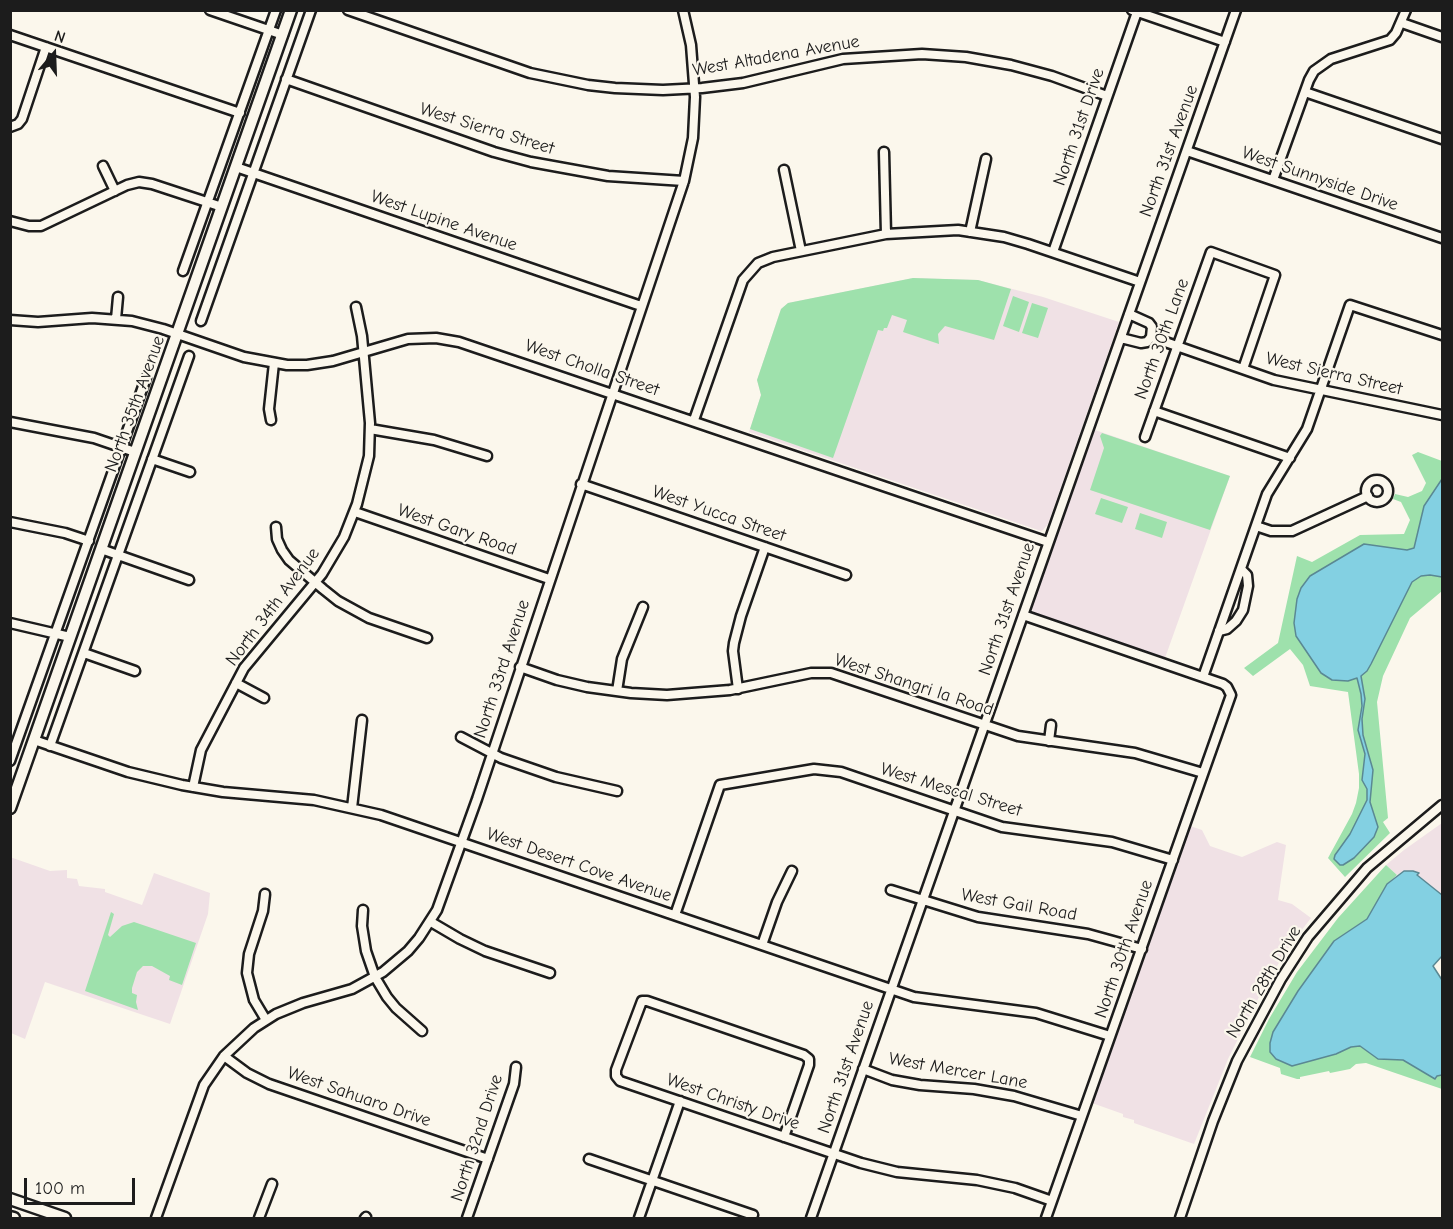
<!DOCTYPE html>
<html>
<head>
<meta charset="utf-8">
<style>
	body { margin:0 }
	#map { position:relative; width:1453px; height:1229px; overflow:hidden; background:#fbf7ec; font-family:"Comic Neue",sans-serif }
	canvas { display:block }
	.frame { position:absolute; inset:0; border:12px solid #1c1c1c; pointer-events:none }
	.north { position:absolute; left:24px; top:24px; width:60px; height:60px; -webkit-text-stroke:4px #fbf7ec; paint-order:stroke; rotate:19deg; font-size:16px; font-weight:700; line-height:24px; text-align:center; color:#1c1c1c }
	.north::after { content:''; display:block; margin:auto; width:21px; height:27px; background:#1c1c1c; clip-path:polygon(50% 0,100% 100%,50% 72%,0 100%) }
	.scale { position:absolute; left:24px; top:1178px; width:111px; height:27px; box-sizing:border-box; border:3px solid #1c1c1c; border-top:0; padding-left:8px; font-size:18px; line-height:21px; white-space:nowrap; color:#1c1c1c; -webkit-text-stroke:4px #fbf7ec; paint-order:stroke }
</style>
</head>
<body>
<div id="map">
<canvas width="1453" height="1229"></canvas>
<div class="frame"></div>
<div class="north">N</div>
<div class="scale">100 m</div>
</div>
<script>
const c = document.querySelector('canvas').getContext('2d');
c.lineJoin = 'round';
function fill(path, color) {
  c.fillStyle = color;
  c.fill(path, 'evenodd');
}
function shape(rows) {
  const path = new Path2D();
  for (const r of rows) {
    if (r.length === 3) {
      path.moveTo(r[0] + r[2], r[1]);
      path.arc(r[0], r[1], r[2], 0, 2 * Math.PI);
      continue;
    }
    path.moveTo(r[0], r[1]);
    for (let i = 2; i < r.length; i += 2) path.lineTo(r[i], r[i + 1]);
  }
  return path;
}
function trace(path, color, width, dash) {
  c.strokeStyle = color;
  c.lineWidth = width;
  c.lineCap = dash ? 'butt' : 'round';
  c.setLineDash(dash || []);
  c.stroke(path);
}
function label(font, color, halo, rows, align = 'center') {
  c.font = font + ' "Comic Neue",sans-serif';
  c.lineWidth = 4.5;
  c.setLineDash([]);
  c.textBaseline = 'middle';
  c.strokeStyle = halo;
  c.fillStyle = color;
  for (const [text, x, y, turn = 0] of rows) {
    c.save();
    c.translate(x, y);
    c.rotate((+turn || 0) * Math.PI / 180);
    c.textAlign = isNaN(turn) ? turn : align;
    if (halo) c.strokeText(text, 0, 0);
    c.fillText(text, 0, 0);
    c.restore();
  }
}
fill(shape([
	[913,278,978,280,1043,297,1119,322,1048,524,1043,530,1041,531,749,432,761,395,757,380,781,309,788,303],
	[1095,430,1230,476,1165,658,1038,616,1033,612,1032,607],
	[1442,823,1442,895,1417,875,1418,874,1404,871,1397,875,1386,865,1404,850],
	[1190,826,1202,830,1210,846,1242,857,1277,842,1286,845,1278,900,1292,904,1311,918,1291,944,1265,985,1228,1059,1194,1144,1134,1123,1134,1120,1123,1117,1123,1114,1092,1103],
	[10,857,50,871,67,870,67,878,77,879,79,886,105,889,105,892,142,905,154,873,210,893,208,914,170,1024,45,982,25,1039,11,1033]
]), '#f0e1e5');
fill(shape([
	[913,278,978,280,1011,289,994,340,945,326,938,334,939,344,903,332,907,320,892,315,887,328,884,328,883,331,878,330,833,458,750,429,761,395,757,380,781,309,788,303],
	[1013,296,1029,302,1019,332,1003,326],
	[1032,303,1048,308,1038,338,1022,333],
	[1102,433,1230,476,1210,530,1090,490,1104,448,1100,436],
	[1418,452,1442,461,1442,591,1410,618,1383,676,1377,702,1388,818,1383,822,1390,833,1345,877,1328,858,1352,814,1356,803,1359,788,1359,774,1348,692,1310,686,1303,665,1290,649,1253,676,1244,668,1278,643,1297,556,1312,562,1360,535,1404,534,1410,520,1401,502,1393,499,1395,494,1408,497,1422,491,1426,483,1412,455],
	[1101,498,1128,507,1122,523,1095,514],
	[1140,513,1167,522,1162,538,1135,529],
	[1386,865,1397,875,1387,884,1367,919,1334,941,1298,991,1273,1032,1270,1043,1336,1054,1351,1047,1360,1046,1378,1059,1403,1060,1436,1079,1437,1076,1442,1075,1442,1089,1366,1063,1356,1064,1350,1069,1330,1073,1329,1071,1300,1077,1300,1079,1297,1079,1281,1074,1280,1068,1250,1057,1269,1019,1297,972,1338,918],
	[111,912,114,914,108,935,110,937,122,926,134,922,196,943,182,985,169,980,170,976,152,966,143,966,137,972,132,988,132,993,137,995,136,1002,138,1010,85,991]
]), '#9ee1ac');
const water = shape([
	[1442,479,1442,577,1430,575,1421,576,1412,582,1371,664,1367,671,1361,676,1365,699,1362,719,1363,735,1373,770,1370,802,1378,827,1374,837,1354,858,1343,865,1340,865,1334,859,1335,855,1350,834,1367,800,1367,789,1362,780,1365,754,1358,730,1362,706,1361,694,1357,678,1348,681,1332,680,1321,673,1296,636,1294,623,1297,599,1301,588,1310,576,1364,544,1407,550,1414,548,1424,506,1442,479],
	[1404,871,1413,871,1419,873,1417,875,1442,895,1442,956,1433,966,1442,980,1442,1075,1437,1076,1435,1079,1403,1060,1378,1059,1360,1046,1351,1047,1336,1054,1292,1066,1276,1059,1270,1052,1270,1043,1273,1032,1298,991,1334,941,1367,919,1387,884,1404,871]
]);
fill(water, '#83d0e2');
trace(water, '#5a8893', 1.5);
const minor = shape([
	[210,10,283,35],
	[348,10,530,73,588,85,615,88,663,90,702,88,743,83,843,59,922,54,966,57,1011,65,1052,76,1107,96],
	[1132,10,1225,42],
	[1402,23,1442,37],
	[10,35,240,113],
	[286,79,494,152,531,162,608,176,684,181],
	[1305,92,1442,139],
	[10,127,18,124,22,119,46,47],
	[1187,151,1442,238],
	[884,152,886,234],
	[103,166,115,191],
	[236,167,641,306],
	[784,170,801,251],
	[1273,180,1309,80,1314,71,1331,59,1390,40,1396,33,1406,10],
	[10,221,29,226,41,226,127,185,139,182,152,184,222,207],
	[970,232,986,159],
	[1053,252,1137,12],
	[183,271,276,10],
	[116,319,118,297],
	[10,320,38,322,92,318,132,321,163,329,244,357,287,365,307,365,333,361,408,339,436,338,459,342,1048,542],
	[201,321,311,10],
	[1151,337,1274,380,1442,415],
	[1121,338,1141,343,1147,342,1151,337,1152,327,1149,323,1129,314],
	[1154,411,1290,458],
	[271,420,269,409,274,363],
	[694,420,743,280,758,263,773,257,886,234,958,230,1004,237,1028,244,1140,282],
	[10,422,94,438,135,452],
	[370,429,434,440,487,456],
	[1145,437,1211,252,1275,275,1243,369],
	[152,459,190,472],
	[1377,491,11],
	[581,484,846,575],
	[355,512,549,579],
	[10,522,65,533,89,541],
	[1256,526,1271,531,1292,531,1368,496],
	[276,527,277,539,282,550,289,560,323,589,338,601,369,618,427,638],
	[101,549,189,580],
	[1023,615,1223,684,1227,687,1231,695,1046,1218],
	[10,623,70,637],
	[1219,631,1227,629,1236,621,1243,610,1248,586,1247,575,1241,569],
	[84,653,135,671],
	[520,667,557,680,587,687,631,693,667,695,730,690,811,673,831,673,1018,736,1135,753,1203,773],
	[1203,677,1267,494,1307,429,1350,305,1442,335],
	[236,683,264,698],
	[738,689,733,651,734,643,741,616,765,547],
	[617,691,622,659,643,607],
	[461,737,501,758,556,777,617,791],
	[34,740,128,772,182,785,223,792,314,800,381,815,914,997,1036,1013,1110,1036],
	[1049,741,1051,725],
	[50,746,189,356],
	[10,761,146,378],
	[193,787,201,750,244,668,322,574,344,537,357,504,369,456,370,423,362,336,356,307],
	[352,808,362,720],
	[891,890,978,917,1088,934,1142,949],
	[265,894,263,911,249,954,247,973,254,1000,266,1020],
	[363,910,362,926,366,951,375,977,387,997,396,1008,422,1031],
	[675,915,720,785,814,769,841,772,1002,827,1112,842,1173,860],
	[431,922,460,939,485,951,550,973],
	[762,945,777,902,792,871],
	[224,1056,247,1073,269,1084,488,1159],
	[863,1069,892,1080,920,1085,974,1089,1014,1096,1082,1116],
	[784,1137,809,1065,809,1059,804,1055,647,1001,642,1001,616,1070,616,1076,620,1081,861,1163,897,1172,977,1180,1015,1188,1052,1201],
	[589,1159,753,1215],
	[156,1218,204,1085,224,1056,254,1028,276,1014,303,1003,352,989,383,972,408,951,419,938,437,910,477,799,684,181,693,138,695,97,691,45,683,10],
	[259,1218,272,1184],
	[365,1218,366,1217],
	[467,1218,514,1084,516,1067],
	[639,1218,680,1101],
	[811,1218,1236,10],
	[1180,1218,1213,1121,1237,1061,1281,979,1308,937,1367,868,1442,805]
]);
const major = shape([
	[10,808,291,10],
	[10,1199,65,1218],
	[10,1217,14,1218]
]);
trace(minor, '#1c1c1c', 13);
trace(major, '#1c1c1c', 15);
trace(minor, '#fbf7ec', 8);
trace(major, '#fbf7ec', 10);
label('18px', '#1c1c1c', '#fbf7ec', [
	["West Altadena Avenue",776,56,-10],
	["North 31st Drive",1079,127,-71],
	["West Sierra Street",487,129,17],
	["North 31st Avenue",1169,151,-70],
	["West Sunnyside Drive",1320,179,19],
	["West Lupine Avenue",444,221,19],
	["North 30th Lane",1162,339,-70],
	["West Cholla Street",592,368,19],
	["West Sierra Street",1334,374,13],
	["North 35th Avenue",135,404,-70],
	["West Yucca Street",719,514,19],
	["West Gary Road",457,530,19],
	["North 34th Avenue",273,607,-53],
	["North 31st Avenue",1007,609,-71],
	["North 33rd Avenue",502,669,-72],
	["West Shangri la Road",914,685,18],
	["West Mescal Street",951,790,17],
	["West Desert Cove Avenue",579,865,19],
	["West Gail Road",1019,905,10],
	["North 30th Avenue",1124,949,-71],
	["North 28th Drive",1264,982,-59],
	["North 31st Avenue",846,1067,-71],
	["West Mercer Lane",958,1071,10],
	["West Sahuaro Drive",359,1097,19],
	["West Christy Drive",733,1102,19],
	["North 32nd Drive",477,1138,-72]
]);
</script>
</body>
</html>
